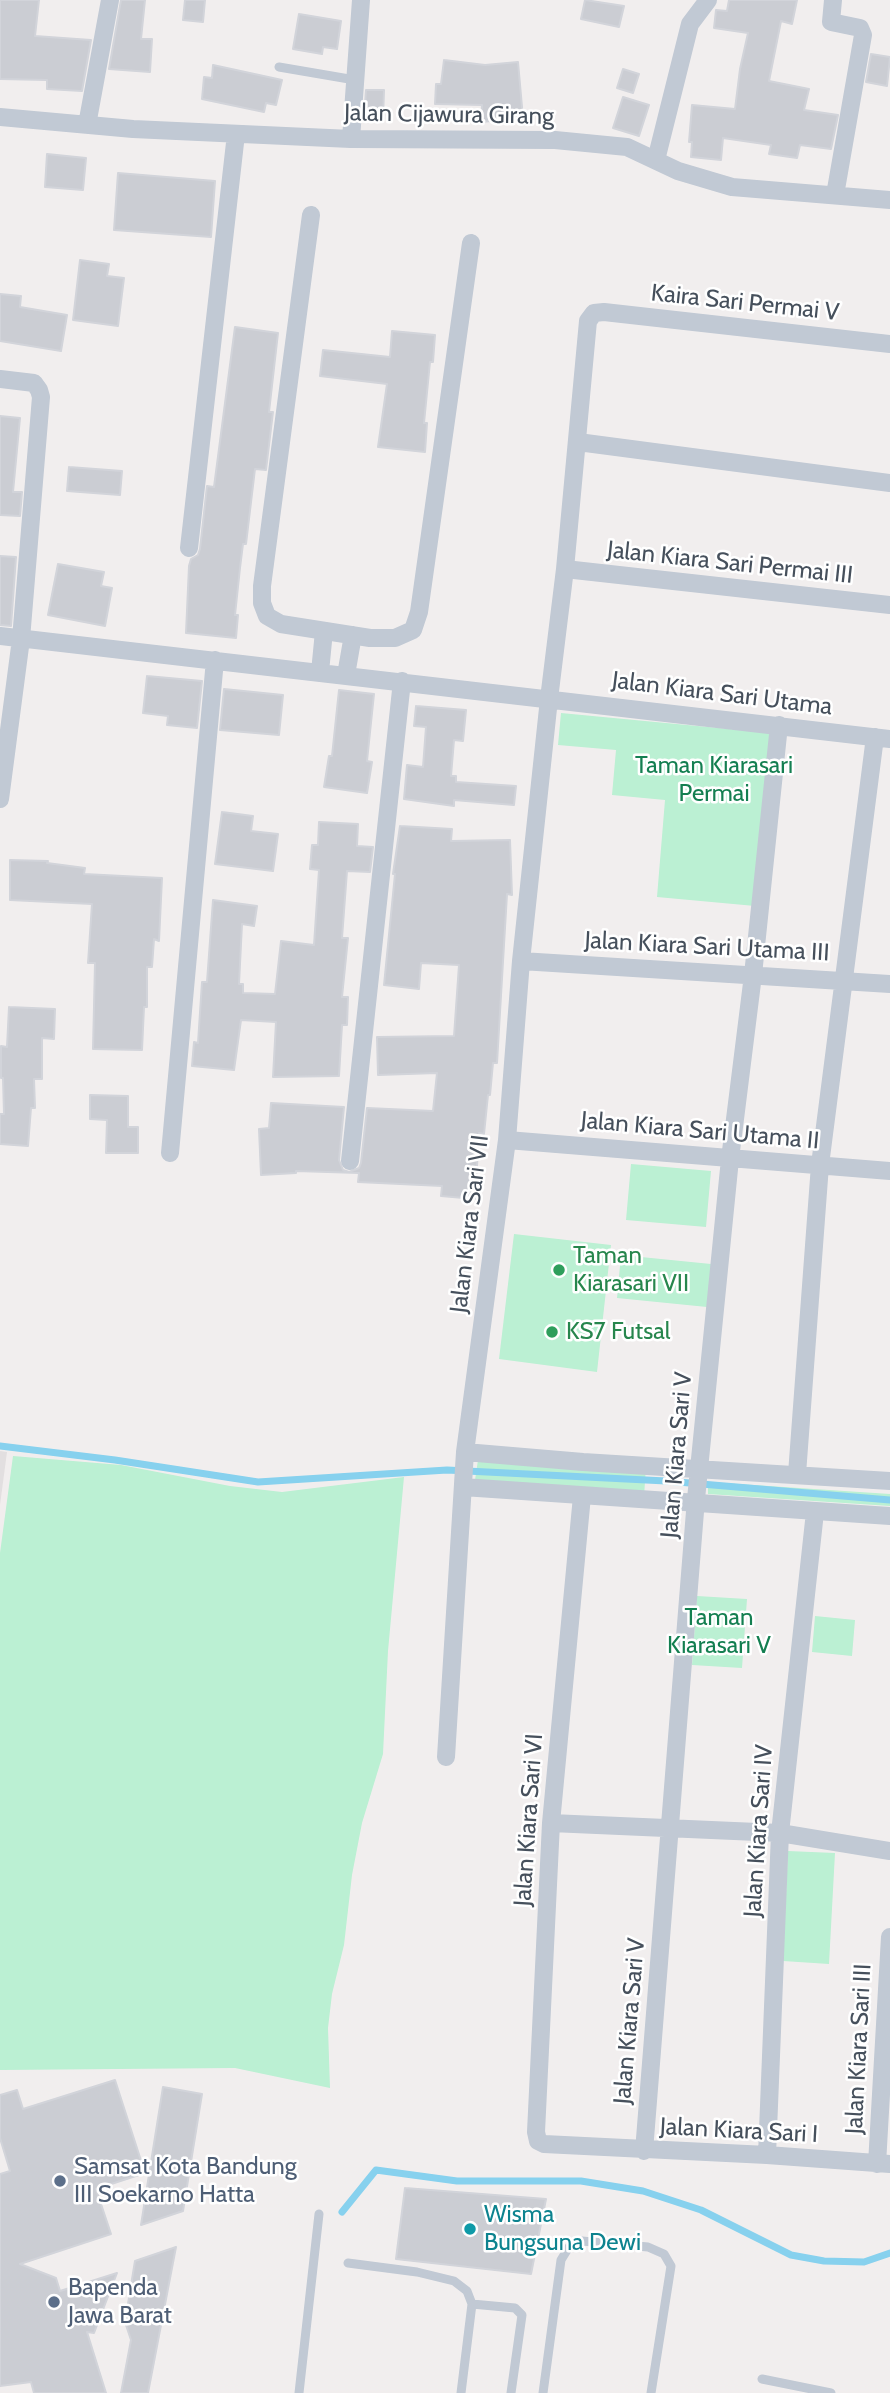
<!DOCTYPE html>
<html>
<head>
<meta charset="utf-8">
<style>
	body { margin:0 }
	canvas { display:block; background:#f1eeee }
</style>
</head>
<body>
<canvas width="890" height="2393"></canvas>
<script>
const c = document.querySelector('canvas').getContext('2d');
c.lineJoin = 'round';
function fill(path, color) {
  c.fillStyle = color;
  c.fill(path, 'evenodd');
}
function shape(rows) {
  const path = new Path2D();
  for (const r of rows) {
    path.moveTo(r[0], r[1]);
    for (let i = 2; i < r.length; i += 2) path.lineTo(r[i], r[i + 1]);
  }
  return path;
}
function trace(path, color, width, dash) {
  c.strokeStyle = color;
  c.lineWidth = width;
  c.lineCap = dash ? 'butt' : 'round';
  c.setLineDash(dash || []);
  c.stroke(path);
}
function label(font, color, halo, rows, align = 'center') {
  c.font = font + ' Cabin,sans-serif';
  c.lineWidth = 5;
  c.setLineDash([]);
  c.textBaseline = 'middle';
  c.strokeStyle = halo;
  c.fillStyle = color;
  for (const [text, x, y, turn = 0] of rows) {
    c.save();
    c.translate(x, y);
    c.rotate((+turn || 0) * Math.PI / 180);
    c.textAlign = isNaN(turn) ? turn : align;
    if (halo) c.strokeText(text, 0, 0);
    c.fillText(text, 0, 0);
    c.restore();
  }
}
fill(shape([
	[0,1451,7,1452,0,1505]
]), '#e2dfe0');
fill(shape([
	[561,713,771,733,755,906,657,897,665,800,612,795,616,750,558,745],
	[631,1164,711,1171,706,1227,626,1220],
	[514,1234,611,1245,597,1372,499,1359],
	[621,1255,711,1264,707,1307,617,1298],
	[479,1453,646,1466,644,1497,474,1487],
	[13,1456,121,1465,230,1486,282,1492,404,1477,388,1651,383,1754,362,1823,352,1875,344,1945,332,1994,328,2028,330,2088,235,2068,0,2070,0,1553],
	[708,1482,890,1494,890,1506,708,1494],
	[697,1596,747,1599,742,1668,692,1665],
	[815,1616,855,1620,852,1656,812,1652],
	[788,1851,835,1853,829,1964,783,1961]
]), '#bbf0d3');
trace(shape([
	[0,1446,115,1460,258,1482,447,1470,666,1481,890,1500],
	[342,2212,376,2170,457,2181,581,2181,643,2191,701,2210,791,2255,824,2261,864,2262,890,2253]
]), '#87d1ee', 7);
const building = shape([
	[0,0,39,0,35,36,91,40,82,91,47,89,47,80,0,79,0,0],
	[121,0,145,0,141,39,152,39,150,72,109,69,121,0],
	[185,0,205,0,203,22,183,20,185,0],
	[585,0,624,6,619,27,581,19,585,0],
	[729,0,797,0,792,24,781,21,769,81,809,89,804,110,838,115,831,149,800,145,797,158,769,154,771,145,723,138,721,160,691,157,692,142,689,142,692,105,735,109,740,69,748,33,714,28,716,10,727,11,729,0],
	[299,14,341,21,337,49,323,47,322,54,293,49,299,14],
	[871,54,890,57,887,86,866,82,871,54],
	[444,60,485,65,518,62,523,118,481,122,482,105,435,104,436,84,441,84,444,60],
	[213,65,282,80,276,105,266,103,264,112,202,99,204,77,212,78,213,65],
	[623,69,639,74,633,93,617,88,623,69],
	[366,90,384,90,383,120,364,119,366,90],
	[623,97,649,105,639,136,613,128,623,97],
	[47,154,86,158,83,190,45,187,47,154],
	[118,173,215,181,211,237,114,230,118,173],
	[80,260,109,264,107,276,124,278,118,326,73,320,80,260],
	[0,294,21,296,20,307,67,315,61,351,0,341,0,294],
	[235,327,278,333,269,412,273,412,266,470,255,469,246,544,243,544,240,568,235,615,238,615,236,638,186,633,189,566,191,559,198,555,200,549,207,486,214,487,235,327],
	[392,331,435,335,433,362,430,362,424,423,427,423,425,452,378,447,387,384,320,376,323,350,390,357,392,331],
	[0,416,20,418,13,492,22,492,20,516,0,515,0,416],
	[69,467,122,471,120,495,67,491,69,467],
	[0,556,16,557,11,626,0,625,0,556],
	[58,564,104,572,101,586,112,588,105,626,48,615,58,564],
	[147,676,202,681,197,728,167,725,168,716,143,713,147,676],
	[224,689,283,695,279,735,220,730,224,689],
	[339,690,374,694,367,761,372,762,367,793,324,787,329,756,332,756,339,690],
	[416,706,466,710,463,741,454,740,451,776,456,776,456,782,516,786,514,805,454,800,454,806,404,799,407,765,423,767,426,727,414,726,416,706],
	[222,812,253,816,251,831,278,834,273,871,215,864,222,812],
	[319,822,358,824,357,846,373,847,370,872,347,871,342,938,348,938,342,997,348,997,347,1025,342,1025,339,1076,273,1077,276,1022,241,1020,234,1070,192,1066,194,1042,198,1043,202,982,207,982,213,900,257,906,254,926,242,924,239,984,243,984,243,993,275,994,281,941,314,945,319,870,310,869,312,845,318,845,319,822],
	[400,826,452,829,451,841,510,840,512,895,507,894,497,1063,493,1063,490,1095,488,1095,484,1134,479,1133,475,1199,441,1196,442,1186,358,1182,359,1173,296,1171,296,1173,261,1175,259,1129,269,1128,271,1103,344,1107,339,1160,343,1170,349,1172,359,1168,361,1163,367,1108,433,1111,437,1073,378,1075,377,1037,454,1036,459,965,421,963,419,989,384,985,395,874,393,874,400,826],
	[10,860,48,861,47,863,85,868,84,874,162,878,159,941,154,939,152,967,147,967,147,1007,144,1007,142,1050,93,1049,95,963,88,963,92,904,10,900,10,860],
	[9,1007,55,1009,54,1039,42,1038,42,1079,34,1079,35,1108,31,1108,28,1146,0,1144,0,1114,4,1114,3,1078,1,1078,1,1046,7,1047,9,1007],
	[90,1095,128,1096,128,1127,138,1127,138,1153,106,1153,107,1120,90,1119,90,1095],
	[115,2080,145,2173,96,2189,111,2234,20,2264,56,2278,60,2291,117,2273,94,2333,87,2332,106,2393,34,2393,31,2382,0,2386,0,2174,10,2171,0,2138,0,2095,17,2090,23,2109,115,2080],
	[163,2087,202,2094,183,2211,141,2225,163,2087],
	[405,2188,546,2199,531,2274,396,2259,405,2188],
	[176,2247,148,2393,121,2393,131,2340,125,2322,135,2261,176,2247]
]);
fill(building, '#cbcdd3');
trace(building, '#d2d4da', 2);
trace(shape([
	[279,67,355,80],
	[348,2263,417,2272,454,2281,467,2291,472,2304,461,2393],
	[472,2304,515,2308,522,2315,511,2393],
	[762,2379,831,2393],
	[299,2393,319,2214],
	[543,2393,561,2260,569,2247,582,2241,648,2247,664,2254,671,2266,651,2393]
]), '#c1c9d4', 9);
trace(shape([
	[833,0,831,22,860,28,863,35,835,195],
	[0,117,133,129,351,139,555,140,627,147,678,171,732,187,890,200],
	[87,125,110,0],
	[351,139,361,0],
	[656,160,690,24,708,0],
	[311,215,262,586,262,603,267,616,281,624,370,638,395,638,413,630,419,612,471,243],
	[0,379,34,383,39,390,41,397,21,639,0,799],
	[578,442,890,483],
	[189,548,236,134],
	[565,569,890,605],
	[0,636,890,739],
	[320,672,324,631],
	[346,675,353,635],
	[521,961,890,984],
	[507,1140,890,1171],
	[170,1153,215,660],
	[350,1161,402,681],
	[465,1452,583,1462,890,1481],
	[797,1474,820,1165,875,737],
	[463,1487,890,1516],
	[582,1496,551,1823,536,2132,538,2141,544,2144,767,2155,890,2164],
	[446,1757,465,1452,507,1140,521,961,549,699,565,569,588,321,594,313,604,312,890,344],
	[551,1823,780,1833,890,1851],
	[644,2151,696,1499,730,1159,753,975,779,725],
	[767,2155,780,1833,815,1512],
	[877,2164,890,1937]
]), '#c1c9d4', 18);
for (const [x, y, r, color] of [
	[559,1270,7,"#2e9e5b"],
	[552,1332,7,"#2e9e5b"],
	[60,2181,7,"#5c6f8a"],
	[470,2229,7,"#0f9aa8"],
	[54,2302,7,"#5c6f8a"]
]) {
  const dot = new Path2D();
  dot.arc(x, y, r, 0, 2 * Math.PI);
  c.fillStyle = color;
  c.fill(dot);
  trace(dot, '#fff', 2.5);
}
label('24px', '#46505c', '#fff', [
	["Jalan Cijawura Girang",449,115,1],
	["Kaira Sari Permai V",745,303,6],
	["Jalan Kiara Sari Permai III",730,563,6],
	["Jalan Kiara Sari Utama",722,694,7],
	["Jalan Kiara Sari Utama III",707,947,3],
	["Jalan Kiara Sari Utama II",700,1131,5],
	["Jalan Kiara Sari VII",470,1224,-83],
	["Jalan Kiara Sari V",677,1455,-85],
	["Jalan Kiara Sari VI",529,1820,-86],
	["Jalan Kiara Sari IV",759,1831,-86],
	["Jalan Kiara Sari V",630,2021,-85],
	["Jalan Kiara Sari III",859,2049,-87],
	["Jalan Kiara Sari I",739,2131,3]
]);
label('24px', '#147f51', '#fff', [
	["Taman Kiarasari",714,766],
	["Permai",714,794],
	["Taman",719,1618],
	["Kiarasari V",719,1646]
]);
label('24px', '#27864d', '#fff', [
	["Taman",573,1256],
	["Kiarasari VII",573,1284],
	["KS7 Futsal",566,1332]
], 'left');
label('24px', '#4e5e75', '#fff', [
	["Samsat Kota Bandung",74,2167],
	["III Soekarno Hatta",74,2195],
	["Bapenda",68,2288],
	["Jawa Barat",68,2316]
], 'left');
label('24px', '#0d838f', '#fff', [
	["Wisma",484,2215],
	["Bungsuna Dewi",484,2243]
], 'left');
</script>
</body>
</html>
